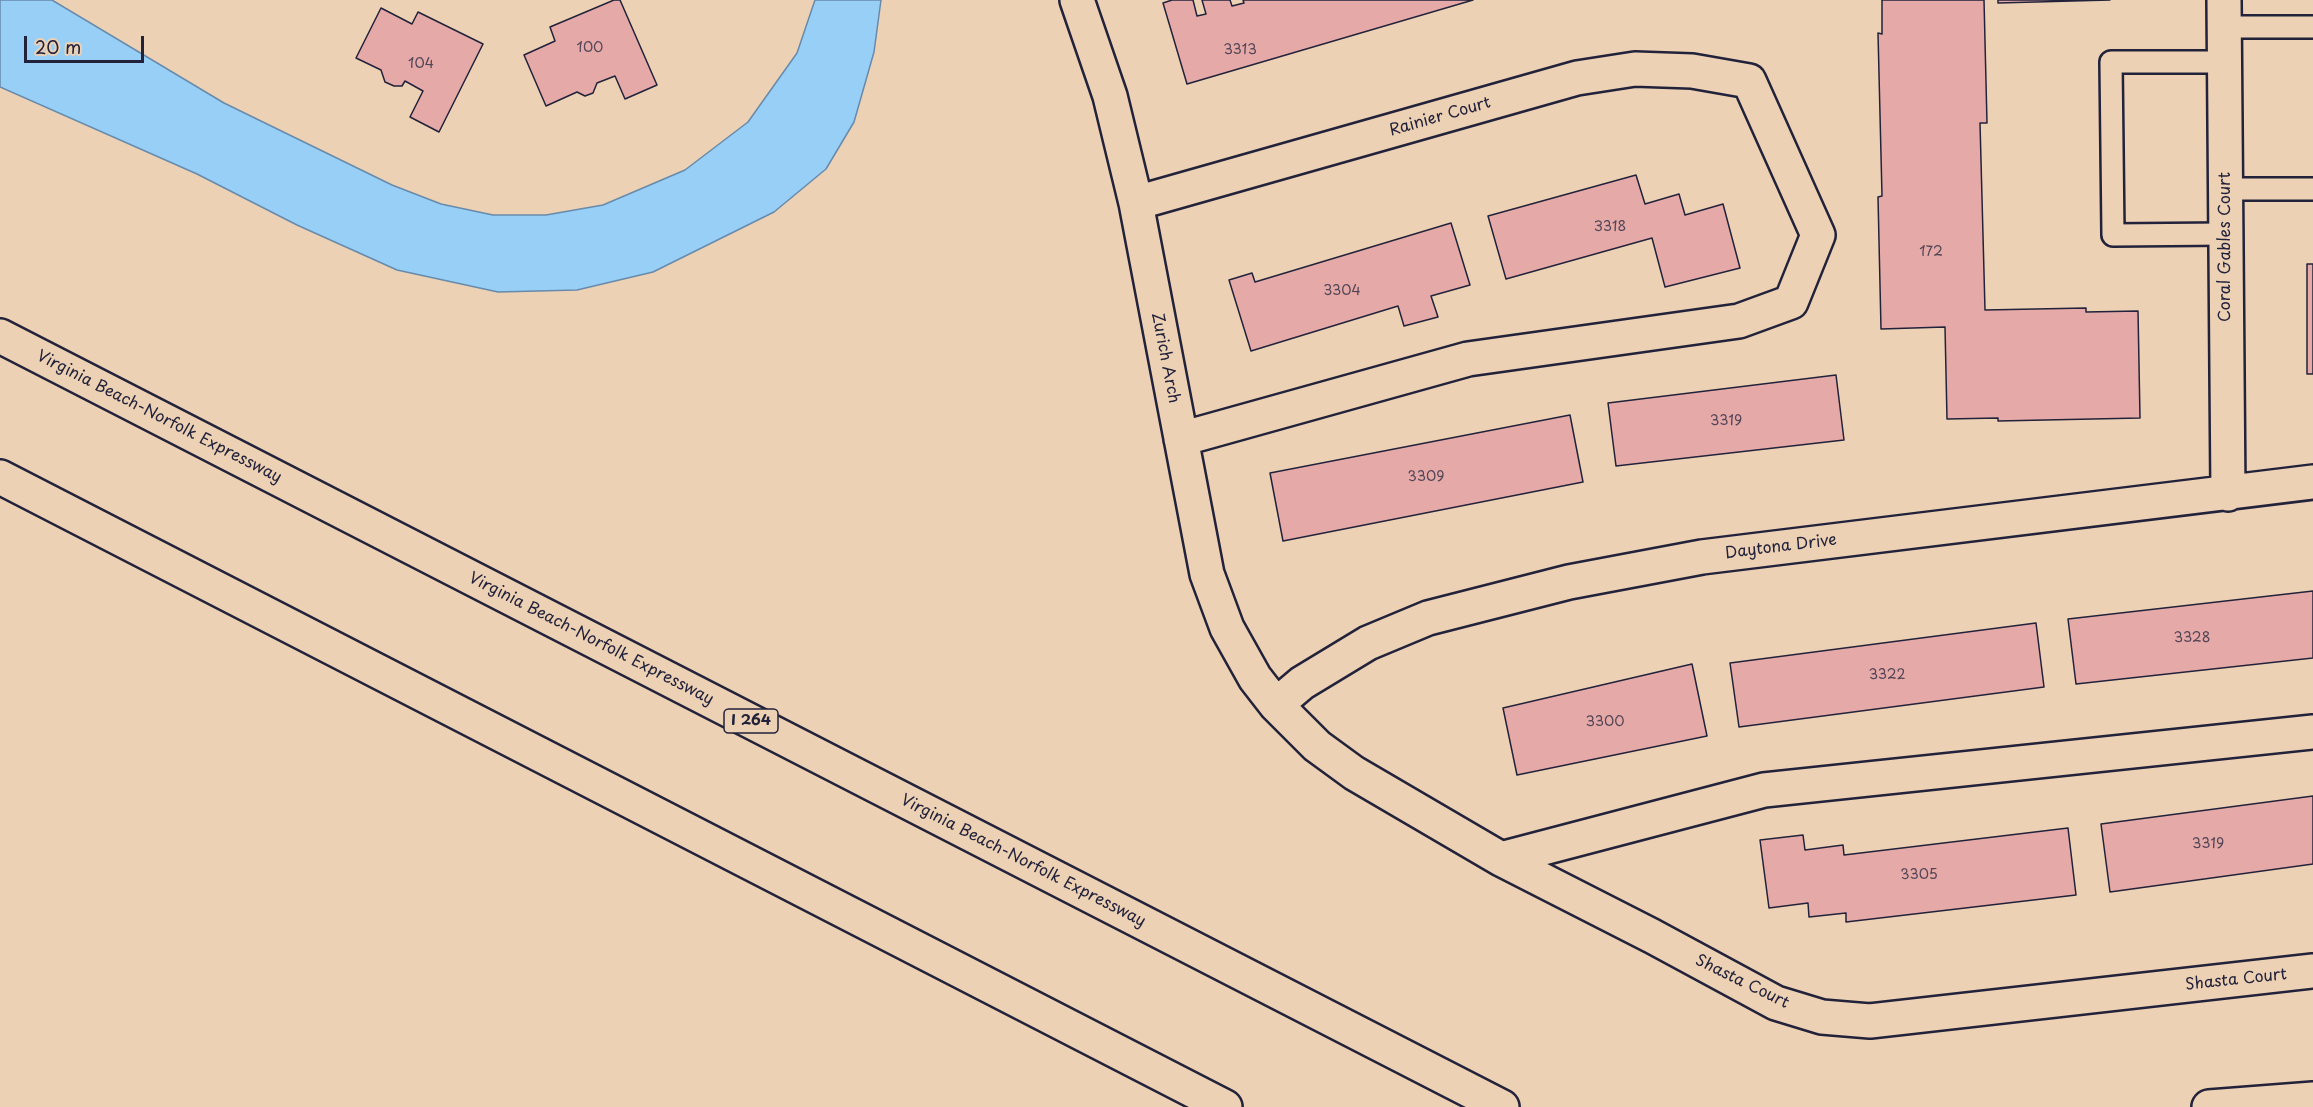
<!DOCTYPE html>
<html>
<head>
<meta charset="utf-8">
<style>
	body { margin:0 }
	#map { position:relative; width:2313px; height:1107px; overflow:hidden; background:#edd1b4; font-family:"Playpen Sans",sans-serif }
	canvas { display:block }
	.scale { position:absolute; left:24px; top:36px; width:120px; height:27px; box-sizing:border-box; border:3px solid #22223b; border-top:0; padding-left:8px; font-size:18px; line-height:21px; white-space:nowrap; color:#22223b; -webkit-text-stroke:4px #edd1b4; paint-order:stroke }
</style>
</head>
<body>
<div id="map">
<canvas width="2313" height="1107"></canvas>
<div class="scale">20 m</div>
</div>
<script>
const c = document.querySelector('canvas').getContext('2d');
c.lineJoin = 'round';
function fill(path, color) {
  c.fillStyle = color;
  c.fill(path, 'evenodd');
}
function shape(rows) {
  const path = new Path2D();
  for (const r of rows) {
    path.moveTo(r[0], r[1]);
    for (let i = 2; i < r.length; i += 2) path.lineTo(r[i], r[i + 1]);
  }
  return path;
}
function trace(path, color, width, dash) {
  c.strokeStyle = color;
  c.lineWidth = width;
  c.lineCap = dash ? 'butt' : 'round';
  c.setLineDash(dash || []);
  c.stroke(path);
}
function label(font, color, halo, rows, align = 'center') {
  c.font = font + ' "Playpen Sans",sans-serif';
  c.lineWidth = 4.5;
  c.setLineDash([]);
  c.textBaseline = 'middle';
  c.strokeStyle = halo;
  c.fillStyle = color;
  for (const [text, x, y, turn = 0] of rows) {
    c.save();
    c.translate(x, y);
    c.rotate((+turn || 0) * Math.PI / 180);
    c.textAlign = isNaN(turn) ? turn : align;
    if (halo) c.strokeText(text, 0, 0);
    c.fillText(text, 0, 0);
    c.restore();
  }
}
const water = shape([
	[0,0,52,0,224,103,392,185,441,204,493,215,546,215,603,205,685,170,748,122,797,53,815,0,881,0,874,52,854,122,826,169,774,212,653,272,577,290,498,292,397,270,297,225,197,174,0,87,0,0]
]);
fill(water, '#97cff6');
trace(water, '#688aab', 1.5);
const building = shape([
	[614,0,620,0,657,85,625,99,615,76,597,83,593,93,585,96,577,92,546,106,524,55,555,41,550,27,614,0],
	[1172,0,1193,0,1197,16,1206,14,1202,0,1230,0,1232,6,1244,3,1243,0,1473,0,1187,84,1163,3,1172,0],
	[1882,0,1984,0,1987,123,1980,123,1985,310,2086,308,2086,312,2138,311,2140,418,1998,421,1998,418,1947,419,1945,327,1881,329,1878,197,1882,196,1878,33,1882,34,1882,0],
	[1998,0,2110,0,1998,3,1998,0],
	[381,8,412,24,418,12,483,44,439,132,410,117,423,91,405,81,402,86,394,86,385,82,381,70,356,58,381,8],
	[1636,175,1645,204,1679,194,1685,215,1723,204,1740,268,1665,287,1652,238,1506,279,1488,216,1636,175],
	[1451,223,1470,285,1431,296,1438,317,1404,326,1398,306,1251,351,1229,280,1252,273,1255,282,1451,223],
	[2307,264,2313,264,2313,374,2307,374,2307,264],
	[1836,375,1844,440,1616,466,1608,403,1836,375],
	[1570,415,1583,482,1283,541,1270,473,1570,415],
	[2313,591,2313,658,2076,684,2068,619,2313,591],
	[2036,623,2044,687,1739,727,1730,663,2036,623],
	[1692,664,1707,736,1517,775,1503,708,1692,664],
	[2313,796,2313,864,2110,892,2101,824,2313,796],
	[2068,828,2076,895,1846,922,1846,913,1809,917,1808,903,1769,908,1760,840,1803,835,1805,850,1843,845,1844,855,2068,828]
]);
fill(building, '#e5aaa8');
trace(building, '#22223b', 1.5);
const lane = shape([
	[2224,27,2313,27],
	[2224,62,2111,62,2113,235,2226,234],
	[2225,189,2313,189]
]);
const street = shape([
	[1077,0,1110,96,1136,203,1207,574,1227,628,1255,678,1276,705,1317,746,1354,773,1501,859,1652,936,1776,1003,1822,1017,1870,1021,2313,971],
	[2224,0,2228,494],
	[1136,203,1577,78,1635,69,1692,71,1749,81,1818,235,1791,302,1739,321,1468,359,1181,439],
	[1276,705,1302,683,1368,643,1428,618,1569,582,1702,557,2313,482],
	[1501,859,1764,790,2313,732],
	[2209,1107,2313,1099]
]);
const highway = shape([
	[0,336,1502,1107],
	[0,477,1225,1107]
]);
trace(lane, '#22223b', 26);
trace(street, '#22223b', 38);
trace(highway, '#22223b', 38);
trace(lane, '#edd1b4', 21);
trace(street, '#edd1b4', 33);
trace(highway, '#edd1b4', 33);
label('14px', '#534456', null, [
	["100",590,48],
	["3313",1240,50],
	["104",421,64],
	["3318",1610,227],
	["172",1931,252],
	["3304",1342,291],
	["3319",1726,421],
	["3309",1426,477],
	["3328",2192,638],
	["3322",1887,675],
	["3300",1605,722],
	["3319",2208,844],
	["3305",1919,875]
]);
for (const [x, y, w] of [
	[751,721,54]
]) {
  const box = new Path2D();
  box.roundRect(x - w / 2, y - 12, w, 24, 4.5);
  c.fillStyle = '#edd1b4';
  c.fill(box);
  trace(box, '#22223b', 1.5);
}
label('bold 15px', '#22223b', null, [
	["I 264",751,721]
]);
label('16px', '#22223b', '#edd1b4', [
	["Rainier Court",1440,117,-16],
	["Coral Gables Court",2226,247,-90],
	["Zurich Arch",1165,358,79],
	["Virginia Beach-Norfolk Expressway",159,417,27],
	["Daytona Drive",1781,547,-7],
	["Virginia Beach-Norfolk Expressway",591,639,27],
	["Virginia Beach-Norfolk Expressway",1023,861,27],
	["Shasta Court",2236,980,-6],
	["Shasta Court",1742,982,26]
]);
</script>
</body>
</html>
